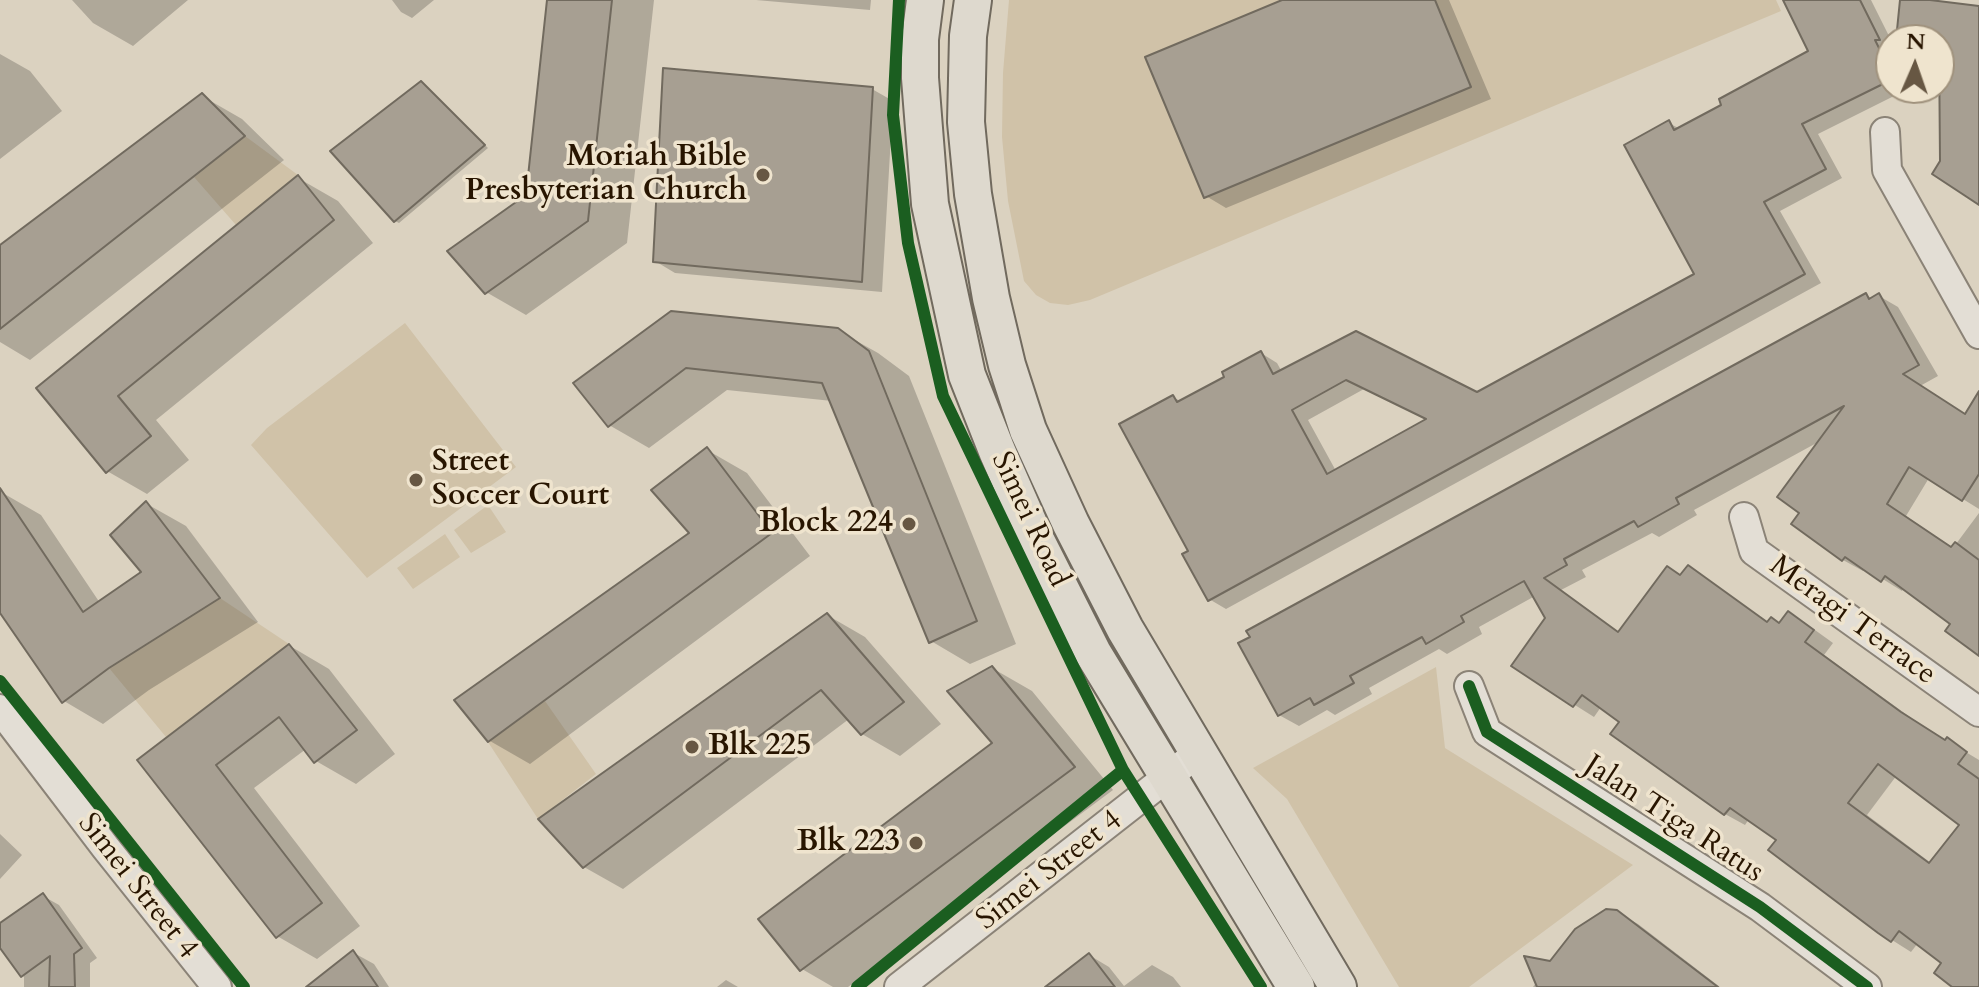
<!DOCTYPE html>
<html>
<head>
<meta charset="utf-8">
<style>
	body { margin:0 }
	#map { position:relative; width:1979px; height:987px; overflow:hidden; background:#dbd2c0; font-family:Cardo,serif }
	canvas { display:block }
	.north { position:absolute; left:1875px; top:24px; width:80px; height:80px; box-sizing:border-box; background:#efe4ce; border:2px solid #9f917c; border-radius:50%; rotate:2deg; font-size:22px; font-weight:700; line-height:32px; text-align:center; color:#281500 }
	.north::after { content:''; display:block; margin:auto; width:28px; height:36px; background:#675743; clip-path:polygon(50% 0,100% 100%,50% 72%,0 100%) }
</style>
</head>
<body>
<div id="map">
<canvas width="1979" height="987"></canvas>
<div class="north">N</div>
</div>
<script>
const c = document.querySelector('canvas').getContext('2d');
c.lineJoin = 'round';
function fill(path, color) {
  c.fillStyle = color;
  c.fill(path, 'evenodd');
}
function shape(rows) {
  const path = new Path2D();
  for (const r of rows) {
    path.moveTo(r[0], r[1]);
    for (let i = 2; i < r.length; i += 2) path.lineTo(r[i], r[i + 1]);
  }
  return path;
}
function trace(path, color, width, dash) {
  c.strokeStyle = color;
  c.lineWidth = width;
  c.lineCap = dash ? 'butt' : 'round';
  c.setLineDash(dash || []);
  c.stroke(path);
}
function label(font, color, halo, rows, align = 'center') {
  c.font = font + ' Cardo,serif';
  c.lineWidth = 7;
  c.setLineDash([]);
  c.textBaseline = 'middle';
  c.strokeStyle = halo;
  c.fillStyle = color;
  for (const [text, x, y, turn = 0] of rows) {
    c.save();
    c.translate(x, y);
    c.rotate((+turn || 0) * Math.PI / 180);
    c.textAlign = isNaN(turn) ? turn : align;
    if (halo) c.strokeText(text, 0, 0);
    c.fillText(text, 0, 0);
    c.restore();
  }
}
fill(shape([
	[1009,0,1776,0,1781,11,1090,300,1068,305,1050,303,1036,295,1024,281,1008,201,1002,137,1003,73],
	[245,136,298,175,236,225,194,177],
	[405,323,516,467,367,578,251,445,267,428],
	[488,505,506,532,471,553,454,530],
	[445,534,460,557,413,589,397,568],
	[220,598,289,644,166,737,109,668],
	[1436,667,1445,748,1633,865,1469,987,1399,987,1287,799,1253,768],
	[545,701,596,774,538,819,488,742]
]), '#d0c2a8');
fill(shape([
	[72,0,188,0,133,46,93,23],
	[392,0,434,0,412,18,401,12],
	[549,0,654,0,627,243,526,315,486,292,528,196],
	[756,0,871,0,870,10],
	[1288,0,1449,0,1491,99,1226,208,1206,196],
	[1785,0,1871,0,1891,40,1891,88,1910,88,1818,134,1842,178,1780,211,1821,283,1226,609,1209,599,1190,552,1173,397,1182,402,1227,378,1261,353,1277,363,1282,372,1477,394,1696,275,1669,123,1680,129,1811,52],
	[1364,389,1429,419,1336,471,1308,420],
	[0,54,30,71,62,111,0,159],
	[425,86,488,148,399,223,395,221],
	[872,89,893,101,882,292,675,273,655,261],
	[202,96,242,119,284,160,30,360,0,342,0,248],
	[298,178,338,201,373,243,156,420,189,460,147,494,107,471,39,388],
	[1866,295,1873,299,1879,296,1898,307,1938,376,1920,386,1966,416,1979,409,1979,509,1929,478,1906,516,1953,548,1979,513,1979,653,1953,624,1904,587,1902,591,1865,568,1863,571,1843,560,1794,523,1802,512,1822,440,1694,510,1697,515,1659,537,1652,533,1582,570,1586,577,1561,590,1620,633,1688,567,1769,623,1780,625,1789,613,1808,625,1833,643,1824,655,1921,725,1979,760,1979,987,1955,987,1944,963,1918,943,1911,952,1892,940,1779,840,1749,819,1745,825,1725,814,1613,733,1622,721,1601,707,1594,717,1513,666,1547,618,1535,596,1479,627,1482,634,1447,654,1439,649,1369,688,1372,694,1335,715,1327,710,1299,726,1279,715],
	[1897,775,1962,824,1931,863,1867,815],
	[671,313,837,330,878,353,909,376,1016,644,970,664,931,641,832,401,727,390,649,448,609,425],
	[707,450,747,473,810,556,530,764,490,741,457,700,692,533],
	[1,492,41,515,100,603,144,573,147,504,186,526,258,622,149,690,103,724,64,701,0,609],
	[827,615,865,637,941,724,900,756,862,734,849,719,623,889,584,867],
	[290,646,329,669,395,754,356,784,316,761,306,749,254,788,360,926,317,959,277,936,140,760],
	[992,668,1032,691,1113,790,848,987,833,987,802,969,995,743],
	[0,834,22,855,0,879],
	[43,896,59,905,97,958,90,963,90,987,24,987,24,977,0,945,0,926],
	[1616,912,1638,924,1720,987,1533,987,1551,963],
	[354,953,374,964,389,987,309,987],
	[1089,955,1109,967,1124,986,1152,965,1173,977,1181,987,1048,987],
	[726,980,738,987,717,987]
]), '#0003');
const building = shape([
	[547,0,612,0,588,221,485,294,447,251,526,195,547,0],
	[1282,0,1435,0,1471,87,1204,198,1145,57,1282,0],
	[1783,0,1860,0,1880,40,1875,40,1891,72,1891,80,1802,124,1826,169,1764,202,1805,274,1208,601,1182,554,1188,551,1119,424,1173,395,1177,402,1224,377,1222,372,1261,351,1273,374,1356,331,1477,392,1694,274,1624,145,1669,120,1674,130,1721,105,1719,99,1808,51,1783,0],
	[1346,380,1426,419,1327,474,1292,410,1346,380],
	[1900,0,1930,0,1979,6,1979,205,1932,174,1940,161,1939,40,1896,40,1900,0],
	[663,68,873,87,862,282,653,262,663,68],
	[421,81,485,145,394,222,330,151,421,81],
	[202,93,245,136,0,329,0,245,202,93],
	[298,175,334,220,118,396,151,436,106,473,36,388,298,175],
	[1866,293,1869,299,1879,293,1919,365,1903,374,1965,414,1979,391,1979,474,1962,501,1909,467,1887,504,1951,547,1955,542,1979,560,1979,656,1945,631,1950,624,1885,576,1881,582,1845,557,1842,561,1791,524,1799,513,1777,497,1844,406,1676,498,1679,504,1638,527,1634,521,1564,559,1567,565,1544,578,1618,632,1667,566,1680,575,1688,565,1767,622,1771,617,1779,623,1788,611,1814,630,1805,642,1901,712,1945,740,1947,737,1967,752,1958,764,1979,779,1979,987,1952,987,1934,973,1941,963,1899,931,1891,942,1878,933,1768,850,1776,840,1730,808,1724,815,1610,734,1619,722,1582,695,1573,707,1511,666,1545,618,1524,581,1461,616,1464,622,1426,644,1422,637,1350,676,1354,683,1314,705,1310,698,1278,716,1238,643,1250,637,1246,631,1866,293],
	[1878,764,1959,825,1929,863,1848,803,1878,764],
	[671,311,838,328,869,351,977,621,929,643,822,383,686,368,608,427,573,383,671,311],
	[707,447,772,533,488,742,454,700,689,533,651,490,707,447],
	[0,488,83,612,141,572,110,535,146,501,220,598,109,668,62,703,0,613,0,488],
	[827,613,904,702,861,735,821,690,583,868,538,819,827,613],
	[289,644,357,730,314,763,279,717,216,765,322,903,276,938,137,760,289,644],
	[992,666,1075,767,800,971,758,919,992,743,947,691,992,666],
	[43,893,82,948,74,954,75,987,49,987,50,956,21,977,0,948,0,923,43,893],
	[1606,909,1617,910,1718,987,1537,987,1524,956,1550,961,1575,929,1606,909],
	[353,950,378,987,306,987,353,950],
	[1089,953,1115,987,1045,987,1089,953]
]);
fill(building, '#a79f92');
trace(building, '#716a5e', 2);
const minor = shape([
	[1885,132,1887,170,1979,334],
	[1744,517,1754,551,1979,712],
	[1469,686,1487,732,1760,907,1867,987],
	[0,709,106,848,217,987],
	[899,987,1198,753]
]);
const major = shape([
	[925,0,920,39,920,78,930,204,967,375,997,451,1037,542,1093,653,1296,987],
	[973,0,968,36,966,122,973,194,991,298,1007,365,1028,430,1071,524,1125,629,1338,987]
]);
trace(minor, '#8b8377', 32);
trace(major, '#716a5e', 40);
trace(minor, '#e3ded5', 28);
trace(major, '#ded9ce', 36);
trace(shape([
	[899,0,893,115,908,243,943,396,1123,770],
	[0,681,244,987],
	[1469,686,1487,732,1760,907,1867,987],
	[857,987,1123,770,1261,987]
]), '#1b5e20', 12);
for (const [x, y, r, color] of [
	[763,175,8,"#675743"],
	[416,480,8,"#675743"],
	[909,524,8,"#675743"],
	[692,747,8,"#675743"],
	[916,843,8,"#675743"]
]) {
  const dot = new Path2D();
  dot.arc(x, y, r, 0, 2 * Math.PI);
  c.fillStyle = color;
  c.fill(dot);
  trace(dot, '#efe4ce', 3);
}
label('bold 30px', '#281500', '#efe4ce', [
	["Moriah Bible",747,158],
	["Presbyterian Church",747,192],
	["Street",432,463,"left"],
	["Soccer Court",432,497,"left"],
	["Block 224",893,524],
	["Blk 225",708,747,"left"],
	["Blk 223",900,843]
], 'right');
label('30px', '#281500', '#efe4ce', [
	["Simei Road",1029,520,65],
	["Meragi Terrace",1852,621,36],
	["Jalan Tiga Ratus",1673,820,33],
	["Simei Street 4",1050,871,-38],
	["Simei Street 4",137,887,52]
]);
</script>
</body>
</html>
